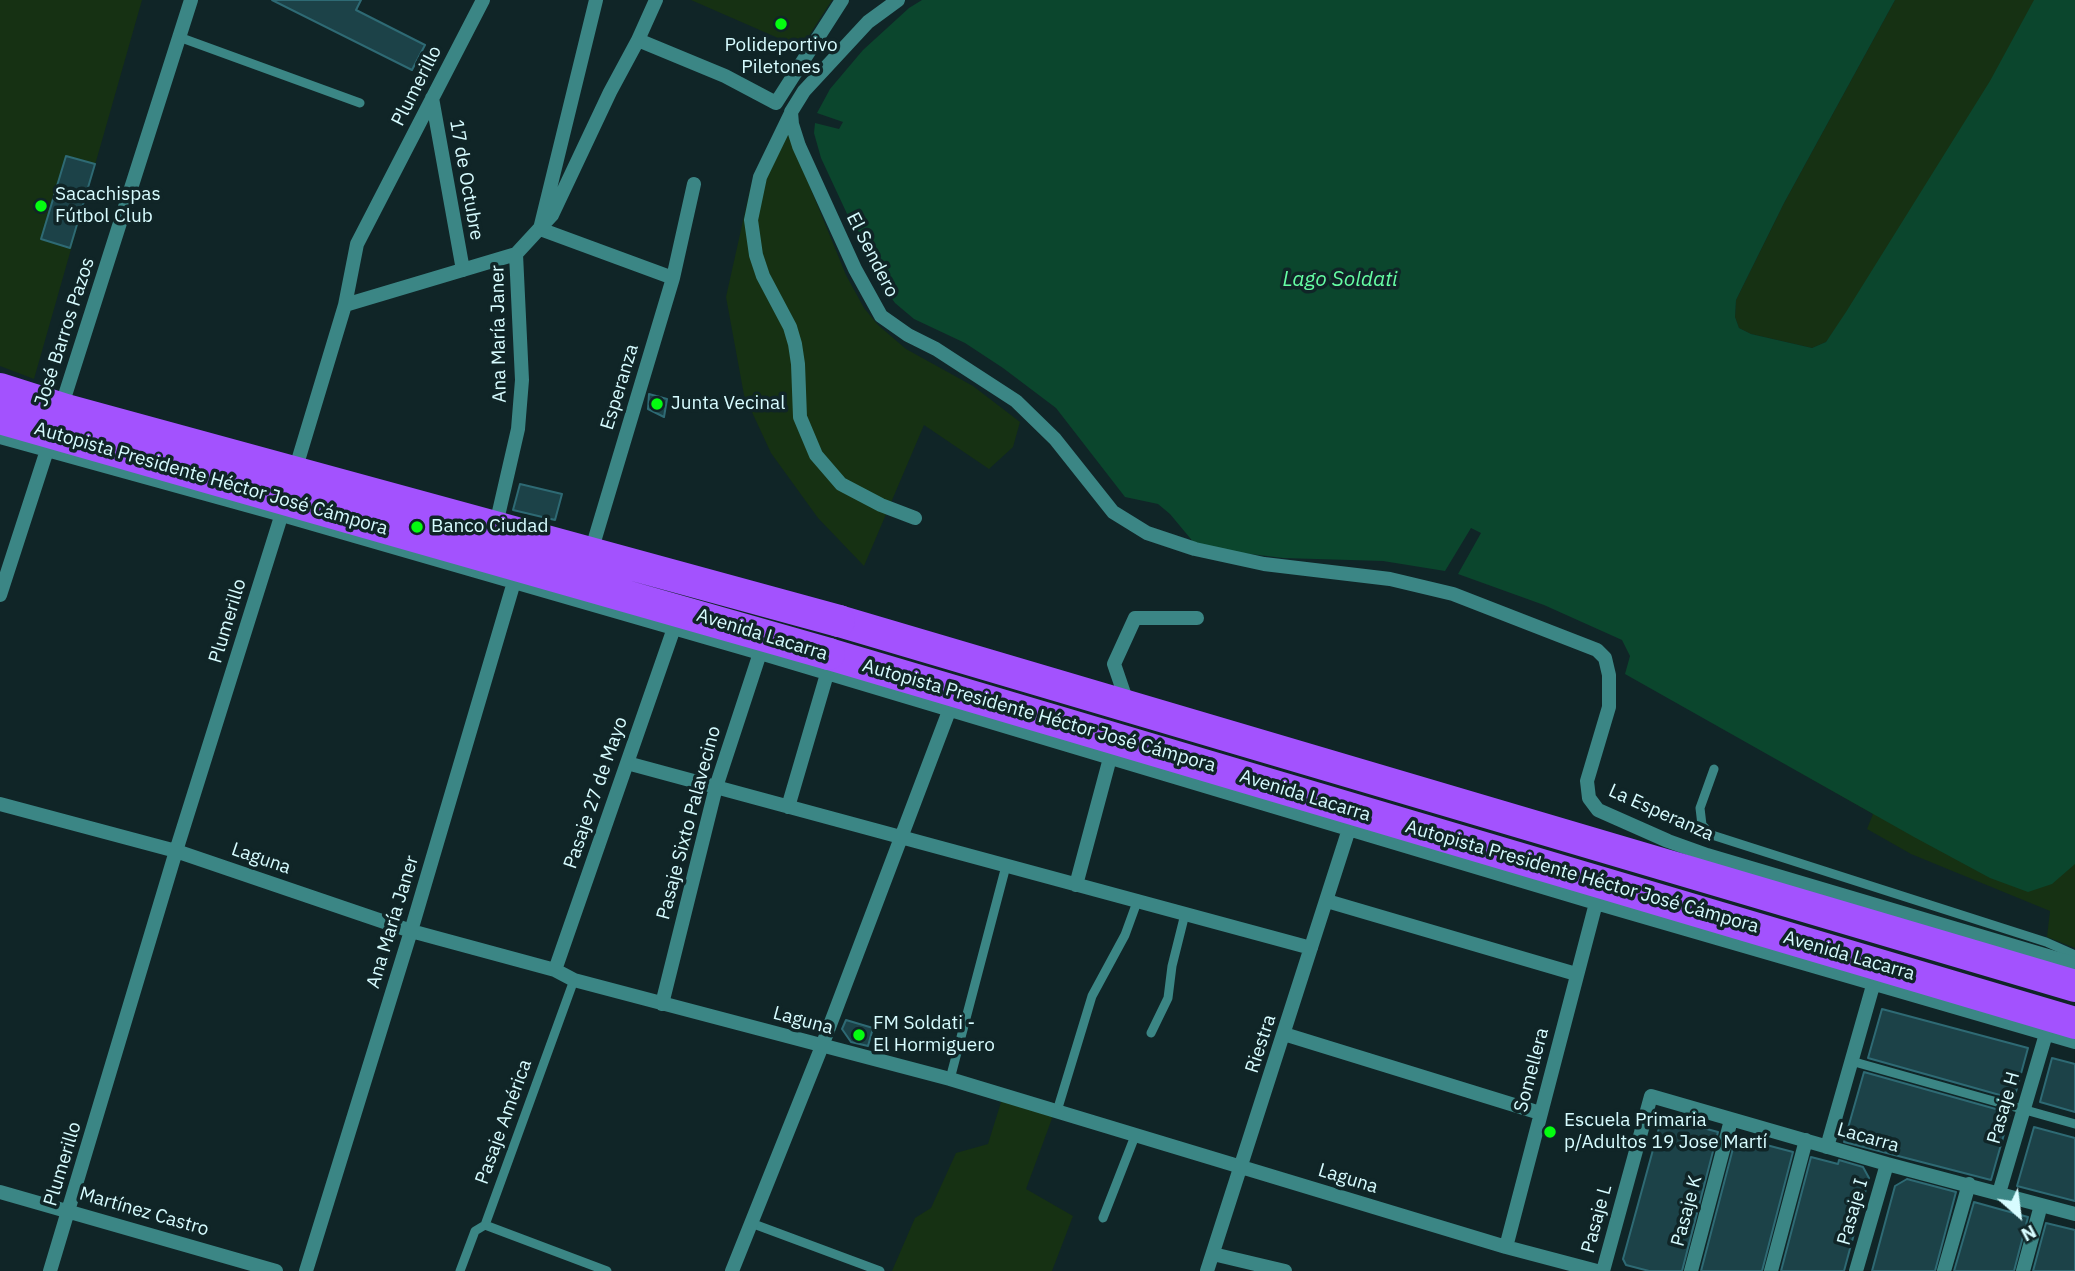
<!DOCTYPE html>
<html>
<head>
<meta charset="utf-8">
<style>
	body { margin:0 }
	#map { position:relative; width:2075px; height:1271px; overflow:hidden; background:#102527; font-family:"IBM Plex Sans",sans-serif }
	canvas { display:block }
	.north { position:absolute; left:1984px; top:1180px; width:70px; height:70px; -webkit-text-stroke:5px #102527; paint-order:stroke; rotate:152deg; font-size:19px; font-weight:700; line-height:28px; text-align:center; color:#d7fcff }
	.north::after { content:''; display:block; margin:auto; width:24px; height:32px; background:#d7fcff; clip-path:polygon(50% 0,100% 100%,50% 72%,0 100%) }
</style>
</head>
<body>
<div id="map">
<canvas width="2075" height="1271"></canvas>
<div class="north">N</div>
</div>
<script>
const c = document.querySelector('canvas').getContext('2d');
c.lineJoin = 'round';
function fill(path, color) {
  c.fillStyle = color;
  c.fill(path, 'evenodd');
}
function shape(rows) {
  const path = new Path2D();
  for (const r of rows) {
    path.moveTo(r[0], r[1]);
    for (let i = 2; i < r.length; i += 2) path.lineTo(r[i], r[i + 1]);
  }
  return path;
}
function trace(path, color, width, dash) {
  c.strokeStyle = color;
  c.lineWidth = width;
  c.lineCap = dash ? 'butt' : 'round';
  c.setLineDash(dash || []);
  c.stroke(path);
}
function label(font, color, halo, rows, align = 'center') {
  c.font = font + ' "IBM Plex Sans",sans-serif';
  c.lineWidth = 7;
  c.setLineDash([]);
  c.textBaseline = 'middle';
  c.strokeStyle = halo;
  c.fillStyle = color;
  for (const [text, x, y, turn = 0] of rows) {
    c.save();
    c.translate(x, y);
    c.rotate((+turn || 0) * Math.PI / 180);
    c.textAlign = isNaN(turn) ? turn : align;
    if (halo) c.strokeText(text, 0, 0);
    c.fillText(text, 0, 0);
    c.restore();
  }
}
fill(shape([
	[0,0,142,0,34,379,0,366],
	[691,0,832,0,801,48],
	[1895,0,2075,0,1826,342,1812,348,1751,334,1739,328,1735,317,1736,300,1784,203],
	[787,131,846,275,864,308,878,325,906,349,973,386,1020,422,1013,447,989,469,924,425,864,566,818,518,771,453,744,395,726,297,751,185],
	[1775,758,2075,787,2075,948,2047,937,2050,911,1911,854,1867,829,1873,814],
	[1002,1099,1054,1113,1026,1189,1073,1216,1052,1271,892,1271,915,1218,931,1208,956,1153,988,1144]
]), '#163113');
fill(shape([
	[922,0,1895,0,1784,203,1736,300,1735,317,1739,328,1751,334,1812,348,1826,342,1846,312,1990,81,2034,0,2075,0,2075,864,2052,884,2028,892,1990,878,1914,837,1625,674,1630,656,1622,640,1544,605,1458,574,1481,533,1471,528,1445,571,1383,561,1283,558,1242,553,1195,544,1170,514,1158,504,1125,497,1056,408,1003,368,965,343,914,319,895,303,876,276,821,158,814,133,815,123,839,129,843,122,817,113,830,89,863,50,909,8]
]), '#0b462d');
const building = shape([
	[272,0,361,0,356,10,425,45,412,70,272,0],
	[66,156,95,164,70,248,41,239,66,156],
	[649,394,667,399,664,417,648,409,649,394],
	[520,484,562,494,555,520,513,510,520,484],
	[1882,1009,2028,1048,2014,1099,1868,1058,1882,1009],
	[846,1020,873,1028,868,1046,851,1042,842,1029,846,1020],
	[2052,1058,2075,1064,2075,1112,2040,1102,2052,1058],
	[1864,1072,2010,1113,1991,1180,1844,1142,1864,1072],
	[1662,1117,1718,1132,1682,1271,1649,1271,1626,1265,1623,1259,1662,1117],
	[2034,1127,2075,1138,2075,1201,2017,1186,2034,1127],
	[1736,1137,1793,1152,1762,1271,1701,1271,1736,1137],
	[1811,1157,1838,1164,1839,1160,1863,1167,1869,1178,1844,1271,1781,1271,1811,1157],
	[1907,1179,1956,1192,1935,1271,1872,1271,1895,1186,1907,1179],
	[1974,1202,2028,1217,2014,1271,1954,1271,1974,1202],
	[2046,1223,2075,1230,2075,1271,2033,1271,2046,1223]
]);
fill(building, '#1c4248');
trace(building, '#2e6a74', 2);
trace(shape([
	[179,37,360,103],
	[1714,769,1700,808,1702,825,1712,835,2046,942,2075,955],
	[1151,1033,1168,998,1172,966,1185,914],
	[1851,1061,2075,1124],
	[950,1079,1006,866],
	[1057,1111,1092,996,1125,935,1137,902],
	[1103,1218,1135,1136],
	[751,1223,880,1271],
	[485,1225,607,1271],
	[460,1271,475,1231,485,1225,574,980]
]), '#3b8685', 9);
trace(shape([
	[596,0,540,229,673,278],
	[898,0,868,22,804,91,791,112,792,124,799,146,855,269,881,316,908,335,936,349,1016,401,1055,439,1113,512,1147,533,1195,549,1264,564,1390,579,1453,594,1597,650,1605,658,1609,675,1609,707,1587,781,1589,798,1598,810,1668,841,1707,855,2075,964],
	[638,40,725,76,776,103,842,0],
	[432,98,463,270],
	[791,113,760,177,751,220,756,255,763,276,790,327,795,344,798,364,800,417,816,455,841,484,881,505,915,518],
	[345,305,516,254],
	[60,411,191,0],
	[0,437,282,515,760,653,1596,903,2075,1042],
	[294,474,345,305,357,244,483,0],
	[495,529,518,429,522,380,516,254,552,215,610,92,638,40,656,0],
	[590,555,673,278,694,184],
	[0,595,49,444],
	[1128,705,1114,664,1135,618,1197,618],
	[627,763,1311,948],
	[0,804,176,851,411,931,555,970,574,980,950,1079,1506,1247,1597,1271],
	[788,807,827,674],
	[1076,885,1110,758],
	[1327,901,1576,974],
	[555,970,674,628],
	[662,1004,716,787,760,653],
	[1284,1034,1540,1113],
	[1827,1147,1874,982],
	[0,1192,276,1271],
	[1999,1193,2046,1034],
	[1506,1247,1596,903],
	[1213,1254,1285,1271],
	[50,1271,176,851,284,507],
	[306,1271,411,931,514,582],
	[732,1271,822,1046,949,711],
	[1207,1271,1349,829],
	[1603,1271,1651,1096,1887,1164,2075,1214],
	[1691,1271,1731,1120],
	[1771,1271,1806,1140],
	[1856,1271,1887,1164],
	[1944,1271,1969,1184],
	[2023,1271,2041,1205]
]), '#3b8685', 14);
trace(shape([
	[839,621,2075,986],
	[829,654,2075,1023]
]), '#a352fe', 32);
trace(shape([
	[0,389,66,410,839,621],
	[0,418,829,654]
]), '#a352fe', 32);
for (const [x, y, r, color] of [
	[781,24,7,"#04fd10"],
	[41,206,7,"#04fd10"],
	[657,404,7,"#04fd10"],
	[417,527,7,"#04fd10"],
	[859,1035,7,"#04fd10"],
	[1550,1132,7,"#04fd10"]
]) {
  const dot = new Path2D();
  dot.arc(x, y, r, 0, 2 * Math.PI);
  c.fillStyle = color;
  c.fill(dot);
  trace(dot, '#102527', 2.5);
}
label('19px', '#d7fcff', '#102527', [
	["Polideportivo",781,46,"center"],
	["Piletones",781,68,"center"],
	["Sacachispas",55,195],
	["Fútbol Club",55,217],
	["Junta Vecinal",671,404],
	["Banco Ciudad",431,527],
	["FM Soldati -",873,1024],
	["El Hormiguero",873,1046],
	["Escuela Primaria",1564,1121],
	["p/Adultos 19 Jose Martí",1564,1143]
], 'left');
label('19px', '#d7fcff', '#102527', [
	["Plumerillo",417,86,-63],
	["17 de Octubre",466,180,80],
	["El Sendero",872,255,63],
	["José Barros Pazos",65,332,-72],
	["Ana María Janer",499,334,-91],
	["Esperanza",620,387,-73],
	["Autopista Presidente Héctor José Cámpora",211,479,16],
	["Plumerillo",228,621,-73],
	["Avenida Lacarra",762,635,17],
	["Autopista Presidente Héctor José Cámpora",1039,716,16],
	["Pasaje 27 de Mayo",596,793,-71],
	["Avenida Lacarra",1305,796,17],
	["La Esperanza",1661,813,24],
	["Pasaje Sixto Palavecino",689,823,-75],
	["Laguna",261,859,19],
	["Autopista Presidente Héctor José Cámpora",1582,877,16],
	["Ana María Janer",393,922,-73],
	["Avenida Lacarra",1849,956,16],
	["Laguna",803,1021,15],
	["Riestra",1261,1044,-72],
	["Somellera",1532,1070,-75],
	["Pasaje H",2004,1108,-74],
	["Pasaje América",504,1122,-70],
	["Lacarra",1868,1138,16],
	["Plumerillo",63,1164,-73],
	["Laguna",1348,1179,17],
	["Pasaje K",1687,1211,-75],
	["Martínez Castro",144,1212,16],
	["Pasaje I",1853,1212,-74],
	["Pasaje L",1597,1219,-75]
]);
label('italic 21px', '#65fea4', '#102527', [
	["Lago Soldati",1340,280]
]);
</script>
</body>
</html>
